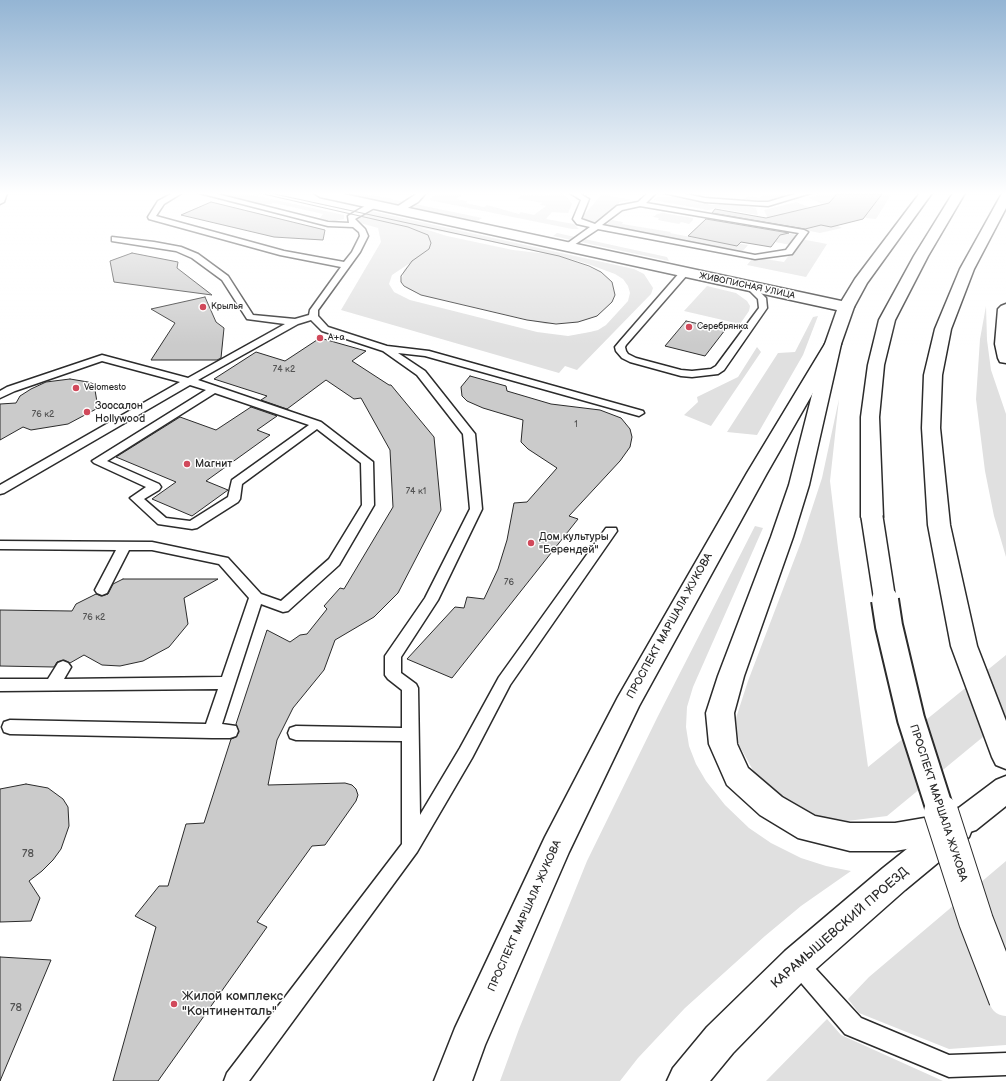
<!DOCTYPE html>
<html>
<head>
<meta charset="utf-8">
<style>
	body { margin:0 }
	canvas { display:block; background:#fff }
</style>
</head>
<body>
<canvas width="1006" height="1081"></canvas>
<script>
const c = document.querySelector('canvas').getContext('2d');
c.lineJoin = 'round';
function fill(path, color) {
  c.fillStyle = color;
  c.fill(path, 'evenodd');
}
function shape(rows) {
  const path = new Path2D();
  for (const r of rows) {
    path.moveTo(r[0], r[1]);
    for (let i = 2; i < r.length; i += 2) path.lineTo(r[i], r[i + 1]);
  }
  return path;
}
function trace(path, color, width, dash) {
  c.strokeStyle = color;
  c.lineWidth = width;
  c.lineCap = dash ? 'butt' : 'round';
  c.setLineDash(dash || []);
  c.stroke(path);
}
function label(font, color, halo, rows, align = 'center') {
  c.font = font + ' "Balsamiq Sans",sans-serif';
  c.lineWidth = 3;
  c.setLineDash([]);
  c.textBaseline = 'middle';
  c.strokeStyle = halo;
  c.fillStyle = color;
  for (const [text, x, y, turn = 0] of rows) {
    c.save();
    c.translate(x, y);
    c.rotate((+turn || 0) * Math.PI / 180);
    c.textAlign = isNaN(turn) ? turn : align;
    if (halo) c.strokeText(text, 0, 0);
    c.fillText(text, 0, 0);
    c.restore();
  }
}
fill(shape([
	[436,193,465,193,456,199,467,201,466,203,484,207,487,205,519,214,521,212,534,215,546,206,540,205,542,203,517,198,523,194,541,196,554,193,563,194,567,197,572,204,568,213,552,212,546,219,574,224,579,229,572,229,429,200],
	[595,193,607,193,611,196,631,200,620,202,593,223,583,218,583,216,601,195],
	[763,193,792,193,763,202,753,202,744,198,750,196,760,198],
	[818,193,837,193,834,197,839,200,823,204,809,198,816,196],
	[882,193,892,193,876,219,866,218,864,215,869,213,869,210],
	[212,194,249,194,344,215,344,219,335,221,325,220,320,218,323,214,274,203,263,205],
	[349,194,367,194,482,218,477,221],
	[657,197,673,197,712,205,735,204,750,207,756,208,758,215,717,208,708,210,653,200],
	[796,202,809,207,801,210,821,225,836,225,842,228,820,233,770,223,764,210],
	[371,211,634,269,644,274,653,288,651,294,577,370,565,366,559,373,341,310,381,242,378,228,357,222,358,218],
	[418,227,463,236,548,254,513,250,447,236],
	[567,258,588,264,615,274,623,279,628,286,630,293,628,301,606,325,598,330,590,332,568,336,537,332,410,300,394,292,389,284,392,275,410,263,404,270,401,282,408,289,421,295,546,324,578,322,597,316,612,302,615,295,612,282,601,272],
	[663,213,693,218,693,220,689,224,681,222,679,224,658,220,659,218,653,217,657,214],
	[612,220,623,222,622,224,671,232,670,233,706,240,707,239,748,245,742,252,605,226],
	[557,233,667,257,669,261,553,236],
	[782,233,798,235,791,245,775,242],
	[801,239,827,244,806,277,747,265,752,259,765,259,784,262],
	[707,286,736,293,747,301,750,306,749,311,740,324,684,311],
	[986,306,987,340,991,370,1006,414,1006,557,994,516,985,471,976,399,980,339],
	[818,316,803,355,757,435,727,432,778,353,795,352,813,317],
	[757,347,761,352,711,426,684,415,698,402,697,397,738,377],
	[839,399,830,481,838,548,868,767,1006,655,1006,718,887,816,847,821,810,814,780,798,754,772,739,745,736,718,748,681,801,542,822,478],
	[755,526,763,528,693,687,687,707,686,727,689,746,696,764,706,781,725,805,749,828,771,843,801,858,826,866,851,871,801,906,765,936,685,1008,638,1058,620,1081,500,1081,519,1029,587,861,658,716],
	[1006,861,1006,1045,949,1049,859,1013,848,999,869,977],
	[827,1019,841,1035,943,1081,766,1081]
]), '#e0e0e0');
const building = shape([
	[837,194,882,194,863,219,831,227,821,225,805,229,712,213,715,209,766,218,829,203,837,194],
	[211,202,325,230,323,240,274,237,181,215,211,202],
	[706,219,789,233,780,235,771,247,741,242,737,246,688,236,706,219],
	[132,253,178,262,177,268,212,295,114,282,110,261,132,253],
	[205,297,216,322,224,328,221,358,217,360,151,360,175,323,151,309,205,297],
	[686,321,725,330,705,356,665,346,686,321],
	[320,338,366,351,352,361,389,385,391,385,434,437,441,510,398,593,374,617,335,640,324,670,293,708,277,740,268,785,345,783,352,785,356,789,358,795,356,801,325,845,312,846,257,922,267,927,158,1081,113,1081,156,927,135,916,159,886,168,886,186,824,204,823,231,739,236,737,239,732,236,724,267,630,290,642,300,635,307,634,327,609,324,606,340,588,344,589,393,507,390,450,361,398,354,399,326,380,287,409,261,400,267,396,214,379,256,352,285,361,320,338],
	[470,376,506,386,507,391,551,404,600,410,621,418,630,429,632,437,630,447,620,461,569,516,578,519,452,678,407,659,455,607,464,608,467,597,484,599,498,569,507,540,514,503,527,502,557,468,528,449,521,442,523,420,483,408,467,401,462,396,461,387,470,376],
	[70,379,88,382,94,384,98,408,68,424,31,430,23,427,0,440,0,404,16,403,20,396,31,389,46,382,70,379],
	[251,407,277,416,257,430,270,435,206,481,228,490,192,516,152,499,176,482,116,457,180,417,216,430,251,407],
	[123,579,218,579,184,598,188,624,169,647,143,661,120,666,102,665,84,655,70,663,64,660,57,662,54,667,0,666,0,610,72,611,76,604,96,594,101,596,108,594,113,584,123,579],
	[26,784,48,788,63,799,68,807,69,826,61,849,53,860,42,871,29,881,40,898,31,921,0,922,0,789,26,784],
	[0,957,51,960,0,1081,0,957]
]);
fill(building, '#cbcbcb');
trace(building, '#2b2b2b', 1);
const service = shape([
	[0,193,7,193,4,202,0,204,0,193],
	[173,193,182,193,164,204,156,216,284,251,344,262,352,252,360,236,359,232,353,227,328,226,199,193,213,193,328,222,349,223,348,216,370,203,376,203,376,207,355,219,365,229,368,236,360,252,318,310,318,316,328,327,387,346,429,351,643,411,644,413,639,416,425,356,398,353,425,371,475,434,482,509,438,600,401,657,401,673,416,684,418,688,420,815,460,748,499,677,606,528,616,528,617,531,510,685,472,758,417,852,249,1081,224,1081,227,1073,402,844,402,741,296,740,290,738,288,733,290,728,296,726,402,728,402,690,388,679,385,675,385,656,425,598,470,509,463,434,417,375,383,351,322,331,311,320,298,324,198,380,321,422,373,462,374,505,339,565,288,611,283,612,261,604,222,724,236,726,238,731,236,736,230,738,212,738,10,734,4,732,2,727,4,722,10,720,206,724,218,689,0,691,0,679,48,679,58,663,63,661,68,663,71,667,64,679,222,677,249,598,219,564,152,550,129,550,107,593,102,595,97,593,95,590,116,550,0,549,0,541,152,542,223,557,228,558,261,594,281,601,329,559,362,505,361,463,317,429,242,484,240,499,238,502,197,528,192,529,158,524,130,498,146,487,94,463,92,461,206,390,190,385,4,493,0,494,0,485,180,382,102,361,15,391,0,398,0,391,7,387,102,355,188,378,285,324,247,319,222,280,192,258,176,251,112,241,112,237,154,242,181,247,198,254,228,276,253,315,295,319,309,315,310,310,341,267,280,255,149,219,148,217,158,201,173,193],
	[215,393,309,425,232,480,228,497,190,521,166,518,144,499,159,490,161,487,159,484,107,461,215,393],
	[418,193,426,193,418,202,401,212,395,212,395,208,418,193],
	[570,193,579,193,587,198,589,199,581,219,595,224,617,206,638,202,648,193,656,193,646,203,804,230,808,232,792,254,755,259,598,229,568,249,565,249,565,245,590,227,577,224,573,219,581,200,570,193],
	[640,206,799,233,786,250,755,255,602,225,622,210,640,206],
	[664,193,681,193,705,198,758,202,768,202,798,193,811,193,768,206,705,202,664,193],
	[684,270,688,273,687,275,626,345,625,347,626,351,628,354,636,358,681,370,692,371,711,369,716,366,759,308,758,299,746,287,750,284,753,285,766,298,767,308,724,370,718,374,692,377,681,376,630,362,622,358,616,351,615,347,620,341,681,271,684,270],
	[797,953,804,956,861,1018,949,1055,1006,1053,1006,1075,949,1077,845,1034,790,970,787,963,790,956,797,953]
]);
const tertiary = shape([
	[314,193,339,193,846,302,851,304,854,307,851,310,846,312,320,197,314,193],
	[833,339,839,341,841,344,767,473,639,706,569,852,485,1045,472,1081,434,1081,455,1028,545,837,618,697,747,473,825,344,827,341,833,339],
	[958,813,969,817,973,827,969,837,905,890,809,975,733,1053,710,1081,667,1081,673,1068,707,1027,785,951,883,868,947,817,958,813]
]);
const secondary = shape([
	[920,193,932,193,867,283,854,307,841,344,809,485,793,537,744,676,734,713,737,744,748,768,782,797,815,816,850,823,895,823,930,817,956,810,996,780,1006,776,1006,806,976,830,930,845,895,851,850,851,798,838,760,815,727,785,709,744,706,713,718,676,771,537,789,485,825,344,838,307,855,279,920,193],
	[1006,304,1006,363,1000,362,998,358,995,344,998,309,1001,306,1006,304]
]);
const primary = shape([
	[953,193,965,193,928,256,895,320,884,365,879,417,883,517,880,522,872,524,864,522,861,517,861,417,868,365,879,320,914,256,953,193],
	[1006,193,1006,208,974,269,951,329,942,375,940,428,950,525,977,646,1006,721,1006,769,996,765,992,757,951,646,928,525,922,428,924,375,935,329,960,269,1000,197,1002,194,1006,193]
]);
trace(service, '#2b2b2b', 3);
trace(tertiary, '#2b2b2b', 3);
trace(secondary, '#2b2b2b', 3);
trace(primary, '#2b2b2b', 3);
fill(service, '#fff');
fill(tertiary, '#fff');
fill(secondary, '#fff');
fill(primary, '#fff');
trace(shape([
	[259,193,408,227,428,235,431,243,429,249,412,261,401,276,401,282,404,286,421,295,527,320,556,324,578,322,597,316,612,302,615,295,612,282,601,272,589,266,559,256,270,193]
]), '#2b2b2b', 1);
const primaryBridgeFar2 = shape([
	[872,517,885,601]
]);
const primaryBridgeFar1 = shape([
	[885,600,889,626,911,719,941,813]
]);
const primaryBridge = shape([
	[941,812,976,921,1006,999]
]);
trace(primaryBridgeFar2, '#2b2b2b', 24, []);
trace(primaryBridgeFar1, '#2b2b2b', 30, []);
trace(primaryBridge, '#2b2b2b', 36, []);
trace(primaryBridgeFar2, '#fff', 21);
trace(primaryBridgeFar1, '#fff', 26);
trace(primaryBridge, '#fff', 34);
const sky = c.createLinearGradient(0, 0, 0, 345);
sky.addColorStop(0, '#94b5d4');
sky.addColorStop(0.56, '#fff');
sky.addColorStop(1, '#ffffff00');
c.fillStyle = sky;
c.fillRect(0, 0, 1006, 345);
for (const [x, y, r, color] of [
	[203,307,4,"#d1495b"],
	[689,327,4,"#d1495b"],
	[320,338,4,"#d1495b"],
	[76,388,4,"#d1495b"],
	[87,412,4,"#d1495b"],
	[187,464,4,"#d1495b"],
	[531,543,4,"#d1495b"],
	[174,1004,4,"#d1495b"]
]) {
  const dot = new Path2D();
  dot.arc(x, y, r, 0, 2 * Math.PI);
  c.fillStyle = color;
  c.fill(dot);
  trace(dot, '#fff', 1.5);
}
label('9px', '#2b2b2b', '#fff', [
	["ЖИВОПИСНАЯ УЛИЦА",747,286,12]
]);
label('9px', '#2b2b2b', '#fff', [
	["Крылья",211,307],
	["Серебрянка",697,327],
	["А+а",328,338],
	["Velomesto",84,388]
], 'left');
label('9px', '#535353', null, [
	["74 к2",284,370],
	["76 к2",43,415],
	["1",576,425],
	["74 к1",416,492],
	["76",509,583],
	["76 к2",94,618]
]);
label('11px', '#2b2b2b', '#fff', [
	["Зоосалон",95,406],
	["Hollywood",95,419],
	["Магнит",195,464],
	["Дом культуры",539,537],
	["\"Берендей\"",539,550]
], 'left');
label('11px', '#2b2b2b', '#fff', [
	["ПРОСПЕКТ МАРШАЛА ЖУКОВА",670,626,-61],
	["ПРОСПЕКТ МАРШАЛА ЖУКОВА",938,803,72],
	["ПРОСПЕКТ МАРШАЛА ЖУКОВА",525,916,-66]
]);
label('11px', '#535353', null, [
	["78",28,854],
	["78",16,1008]
]);
label('13px', '#2b2b2b', '#fff', [
	["КАРАМЫШЕВСКИЙ ПРОЕЗД",840,928,-41]
]);
label('13px', '#2b2b2b', '#fff', [
	["Жилой комплекс",182,997],
	["\"Континенталь\"",182,1012]
], 'left');
</script>
</body>
</html>
